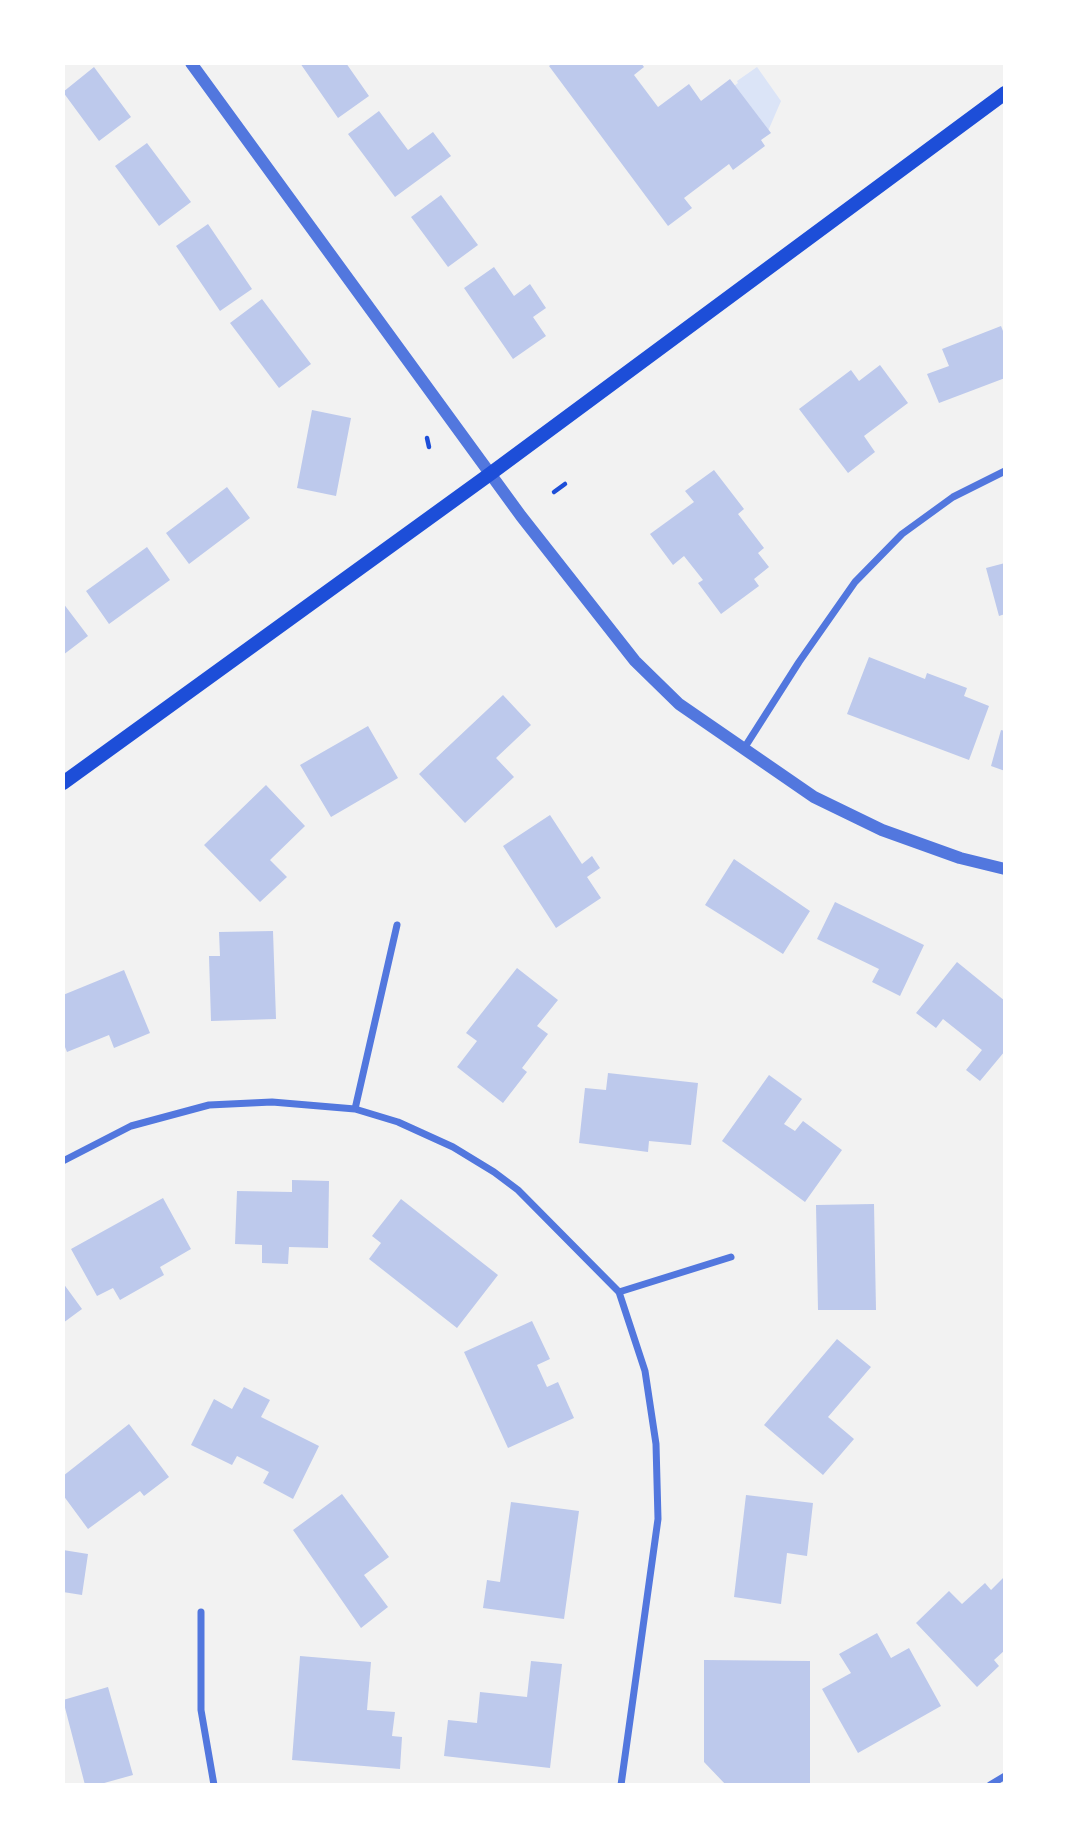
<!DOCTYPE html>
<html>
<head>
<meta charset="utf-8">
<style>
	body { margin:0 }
	#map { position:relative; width:1068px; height:1848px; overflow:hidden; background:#f2f2f2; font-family:Jost,sans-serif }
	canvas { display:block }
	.frame { position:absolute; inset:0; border:65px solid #fff; pointer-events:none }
</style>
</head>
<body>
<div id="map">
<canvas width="1068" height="1848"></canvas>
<div class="frame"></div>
</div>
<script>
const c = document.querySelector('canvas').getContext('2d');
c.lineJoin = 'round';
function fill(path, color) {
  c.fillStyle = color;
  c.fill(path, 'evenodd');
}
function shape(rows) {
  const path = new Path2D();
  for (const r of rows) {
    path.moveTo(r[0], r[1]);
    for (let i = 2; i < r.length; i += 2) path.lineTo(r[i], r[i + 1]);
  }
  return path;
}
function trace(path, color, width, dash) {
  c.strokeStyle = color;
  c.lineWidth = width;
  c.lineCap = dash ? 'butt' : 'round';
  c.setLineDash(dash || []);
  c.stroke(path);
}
fill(shape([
	[757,67,781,101,768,131,734,86,738,83,737,81]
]), '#dbe4f7');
fill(shape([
	[300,63,346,63,369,96,338,118],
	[553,63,641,63,644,67,634,75,658,107,689,84,701,101,730,79,771,133,761,140,765,146,733,170,729,164,684,198,692,208,668,226,549,66],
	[94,67,131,117,99,141,63,92],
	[379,111,408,150,433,132,451,156,395,197,348,134],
	[147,143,191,202,159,226,115,166],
	[441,195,478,245,448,267,411,217],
	[208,224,252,289,220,311,176,246],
	[494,267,514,296,530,284,546,308,533,317,546,336,513,359,464,288],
	[262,299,311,364,279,388,230,323],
	[1001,326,1005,336,1005,378,939,403,927,374,949,366,942,349],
	[880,365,908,403,864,436,875,452,848,473,799,409,851,370,859,381],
	[312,410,351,418,336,496,297,488],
	[714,470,744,509,738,514,764,548,758,553,769,567,754,579,759,586,721,614,698,583,703,580,684,556,673,565,650,534,694,502,685,491],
	[227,487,250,518,189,564,166,533],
	[147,547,170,580,109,624,86,591],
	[1005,563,1005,614,999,616,986,568],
	[63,603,88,636,63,655],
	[869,657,925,679,927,673,967,688,964,696,989,706,969,760,847,714],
	[503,695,531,725,496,758,514,777,465,823,419,774],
	[368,726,398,778,331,817,300,765],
	[1001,730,1005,731,1005,771,991,766],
	[266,785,305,826,270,860,287,877,260,902,204,845],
	[550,815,582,864,592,856,600,868,587,877,601,898,556,928,503,846],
	[734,859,810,911,783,954,705,905],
	[835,902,924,945,900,996,872,982,879,969,817,939],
	[273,931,276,1019,211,1021,209,956,220,956,219,932],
	[957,962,1005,1001,1005,1051,980,1081,966,1070,982,1050,943,1019,936,1028,916,1013],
	[517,968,558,1000,537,1026,548,1034,522,1068,527,1072,503,1103,457,1067,477,1041,466,1033],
	[124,970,150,1033,114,1048,109,1035,67,1052,63,1042,63,995],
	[608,1073,698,1083,691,1145,649,1141,648,1152,579,1143,585,1088,606,1090],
	[769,1075,802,1099,784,1124,795,1131,803,1121,842,1150,805,1202,722,1141],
	[292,1180,329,1181,328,1248,289,1247,288,1264,262,1263,262,1245,235,1244,237,1191,292,1192],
	[163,1198,191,1249,160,1267,164,1275,120,1300,113,1288,97,1296,71,1249],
	[401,1199,498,1275,457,1328,369,1259,381,1243,372,1236],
	[874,1204,876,1310,818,1310,816,1205],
	[63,1283,82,1309,63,1323],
	[532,1321,550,1359,537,1365,547,1387,558,1382,574,1418,508,1448,464,1352],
	[837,1339,871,1367,828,1417,854,1439,823,1475,764,1425],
	[244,1387,270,1400,261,1417,319,1446,293,1499,263,1483,269,1472,237,1456,232,1465,191,1445,214,1399,232,1409],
	[129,1424,169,1477,144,1496,140,1491,88,1529,63,1495,63,1476],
	[342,1494,389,1557,364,1575,388,1607,361,1628,293,1530],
	[746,1495,813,1503,807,1556,787,1553,781,1604,734,1597],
	[511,1502,579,1511,564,1619,483,1608,487,1580,500,1582],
	[63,1550,88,1554,82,1595,63,1592],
	[1005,1576,1005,1650,994,1660,999,1666,977,1687,916,1623,949,1591,962,1604,985,1583,991,1590],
	[877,1633,891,1658,909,1648,941,1706,858,1753,822,1689,851,1673,839,1654],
	[300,1656,371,1662,367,1710,395,1712,392,1736,402,1737,400,1769,292,1760],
	[704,1660,810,1661,810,1785,726,1785,704,1762],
	[531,1661,562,1664,550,1768,444,1756,448,1720,477,1723,480,1692,527,1697],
	[108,1687,133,1775,97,1785,85,1785,63,1700]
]), '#bdc9ec');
trace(shape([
	[427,438,429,447],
	[554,492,565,484]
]), '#1d4ed8', 4.5);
trace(shape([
	[743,750,799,662,855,582,902,534,953,497,1005,471],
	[355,1109,397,925],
	[63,1161,131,1126,209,1105,272,1102,355,1109,398,1122,453,1147,494,1172,518,1190,619,1292,645,1371,656,1444,658,1519,621,1785],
	[619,1292,731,1257],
	[201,1612,201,1710,214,1785],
	[990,1785,1005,1776]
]), '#5277de', 7);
trace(shape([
	[191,63,521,516,635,661,679,704,814,797,882,830,960,858,1005,869]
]), '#5277de', 12);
trace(shape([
	[63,783,490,474,1005,93]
]), '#1d4ed8', 14);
</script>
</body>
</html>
